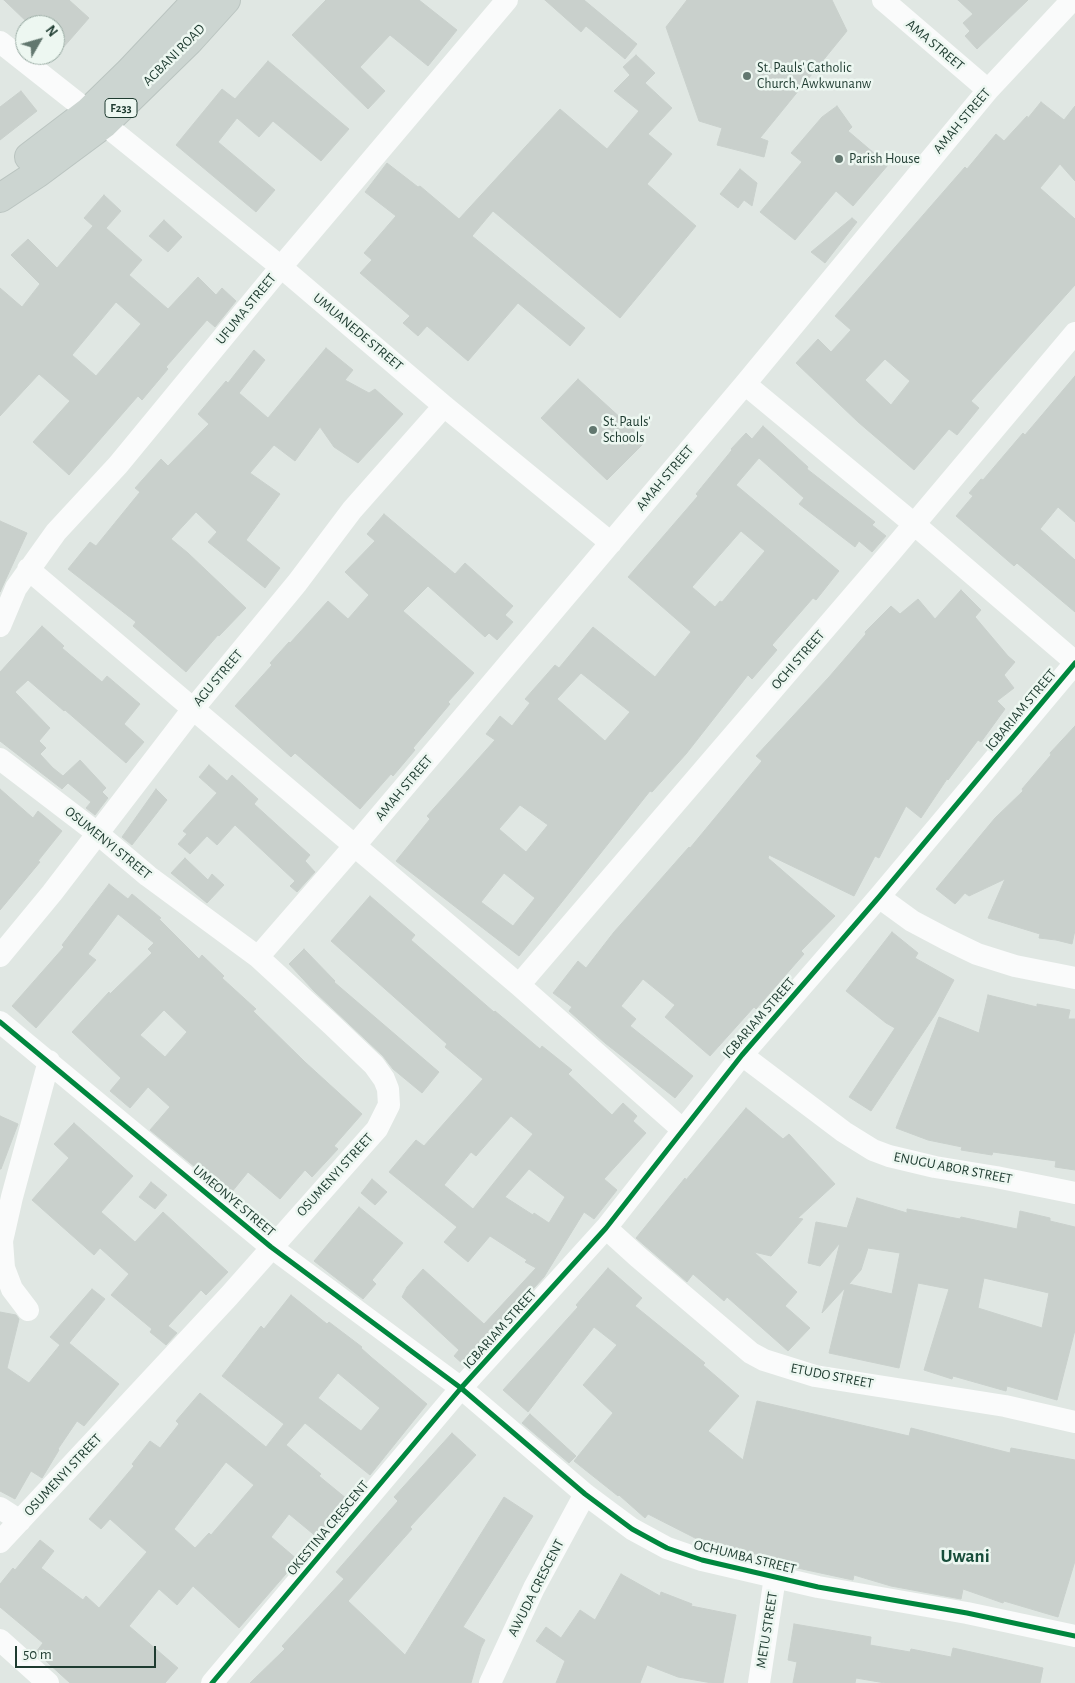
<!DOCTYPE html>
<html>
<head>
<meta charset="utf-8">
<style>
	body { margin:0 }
	#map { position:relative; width:1075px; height:1683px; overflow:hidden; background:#e0e7e3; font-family:"Alegreya Sans",sans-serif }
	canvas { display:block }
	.north { position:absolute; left:15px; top:15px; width:50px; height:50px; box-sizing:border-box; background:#edf7f1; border:1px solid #9aaca4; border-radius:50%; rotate:52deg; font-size:14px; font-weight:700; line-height:20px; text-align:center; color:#1e3b30 }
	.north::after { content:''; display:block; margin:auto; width:18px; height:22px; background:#62776f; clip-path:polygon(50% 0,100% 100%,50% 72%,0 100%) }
	.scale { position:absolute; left:15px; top:1646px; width:141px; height:22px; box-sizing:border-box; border:2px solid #1e3b30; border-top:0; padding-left:6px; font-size:15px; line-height:18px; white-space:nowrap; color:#1e3b30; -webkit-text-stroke:4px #edf7f1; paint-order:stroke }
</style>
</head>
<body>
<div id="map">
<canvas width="1075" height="1683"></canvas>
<div class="north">N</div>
<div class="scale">50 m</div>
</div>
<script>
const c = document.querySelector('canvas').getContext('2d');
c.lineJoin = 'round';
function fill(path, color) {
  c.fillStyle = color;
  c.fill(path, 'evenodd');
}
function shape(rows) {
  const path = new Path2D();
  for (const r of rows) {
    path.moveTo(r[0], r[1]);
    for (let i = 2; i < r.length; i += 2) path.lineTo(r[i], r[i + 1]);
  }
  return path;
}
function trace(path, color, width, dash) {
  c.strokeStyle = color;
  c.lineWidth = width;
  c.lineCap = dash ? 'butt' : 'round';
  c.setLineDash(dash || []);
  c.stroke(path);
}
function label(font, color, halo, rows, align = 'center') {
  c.font = font + ' "Alegreya Sans",sans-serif';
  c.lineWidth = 5;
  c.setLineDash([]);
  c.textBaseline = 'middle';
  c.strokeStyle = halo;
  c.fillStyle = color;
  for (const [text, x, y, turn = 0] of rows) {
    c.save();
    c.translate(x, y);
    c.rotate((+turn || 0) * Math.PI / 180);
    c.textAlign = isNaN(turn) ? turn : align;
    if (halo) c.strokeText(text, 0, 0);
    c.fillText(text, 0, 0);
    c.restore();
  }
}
const building = shape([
	[4,0,69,0,89,18,55,57,55,25,30,25,4,0],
	[326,0,419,0,457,30,428,66,390,35,360,67,385,91,368,109,292,35,326,0],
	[545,0,584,0,637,44,625,59,586,26,581,32,545,0],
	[687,0,832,0,847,31,760,138,768,141,764,157,717,145,722,128,699,121,666,27,687,0],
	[958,0,1028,0,977,49,965,36,970,31,963,23,973,14,958,0],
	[636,55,655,73,645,83,672,108,648,134,672,154,647,184,696,226,620,318,493,211,472,236,585,328,570,346,518,303,468,361,427,326,418,336,403,323,410,316,360,273,372,260,364,253,396,216,365,192,387,163,418,187,420,186,459,219,560,109,607,149,639,111,614,91,630,75,623,67,636,55],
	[268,61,349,129,321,161,273,121,259,137,237,118,218,142,275,190,256,212,176,145,222,89,235,99,268,61],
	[21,91,37,111,0,140,0,107,21,91],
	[1041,102,1064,120,1075,106,1075,181,1060,164,1040,188,1075,219,1075,285,971,401,979,408,957,435,949,429,914,470,858,422,796,363,818,339,831,352,851,330,835,316,965,167,967,169,996,134,1004,141,1027,116,1028,118,1041,102],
	[885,359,910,381,891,405,865,380,885,359],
	[837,106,852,127,848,131,888,165,853,206,836,191,795,240,760,212,802,162,791,153,822,117,837,106],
	[740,169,757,183,752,206,744,200,738,208,720,194,740,169],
	[104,195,121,211,106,228,142,260,129,275,168,309,198,277,216,295,222,288,236,301,215,327,207,320,166,367,168,369,142,400,138,396,69,475,33,442,70,401,39,374,0,416,0,288,22,307,40,284,11,255,28,239,57,268,93,226,84,218,104,195],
	[116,302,141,324,96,376,72,355,116,302],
	[852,218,857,222,825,263,811,252,852,218],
	[164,220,182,237,168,252,149,236,164,220],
	[326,348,353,370,345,380,369,393,375,389,403,414,358,463,334,447,320,427,295,461,274,445,250,473,280,494,246,540,280,568,265,588,208,542,217,532,196,512,171,539,188,553,246,608,219,636,218,635,186,672,133,626,136,622,68,569,90,542,96,546,140,492,135,488,161,459,168,466,209,424,198,414,226,381,228,383,254,350,265,360,239,393,268,418,326,348],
	[1075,376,1075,522,1058,507,1040,529,1075,560,1075,612,1017,563,1014,566,956,516,973,496,969,493,981,479,983,480,1023,433,1025,435,1075,376],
	[578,379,646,441,607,480,541,418,578,379],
	[763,426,808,467,807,469,875,522,872,525,886,536,872,552,859,541,855,547,799,504,804,498,759,458,736,485,839,571,816,600,813,598,772,645,777,650,752,679,748,675,686,754,652,792,650,791,519,956,396,861,430,819,427,816,495,740,486,734,500,716,512,726,530,703,525,699,555,665,559,668,593,627,655,677,691,632,628,577,698,496,696,494,732,450,731,449,746,433,752,439,763,426],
	[741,531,765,551,722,602,720,601,715,607,692,587,741,531],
	[581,673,630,712,605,741,557,699,581,673],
	[520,805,548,825,526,852,499,829,520,805],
	[504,873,535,898,513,926,481,902,504,873],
	[384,514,455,574,465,563,513,606,505,615,513,622,497,640,489,633,485,637,428,586,403,611,474,673,448,702,450,704,413,748,415,750,393,776,391,774,360,809,295,753,291,757,235,706,272,665,270,663,289,642,290,643,328,601,348,619,369,595,345,572,375,541,367,534,384,514],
	[0,521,27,533,0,592,0,521],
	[961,590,981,610,975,617,1008,656,1015,662,1004,675,1014,688,997,701,1005,709,981,742,978,740,948,780,947,779,921,818,906,806,879,858,875,856,854,896,769,855,768,858,835,916,801,951,804,954,756,1009,754,1007,710,1056,665,1017,675,1005,643,979,621,1006,636,1019,630,1026,693,1076,675,1098,605,1043,569,1011,572,1007,553,993,578,961,586,968,614,932,689,847,690,848,762,761,756,756,829,677,866,634,865,632,891,606,900,614,918,599,935,619,961,590],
	[42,626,64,646,62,648,102,682,107,676,140,704,124,724,144,742,126,763,65,710,64,711,28,680,15,692,50,728,39,741,46,748,40,754,53,768,63,776,80,760,106,788,102,792,108,798,95,815,86,808,91,802,68,783,62,789,0,741,0,672,42,626],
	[1075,726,1075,930,1072,944,1056,940,1039,938,1040,934,988,918,1005,879,969,896,965,893,955,904,936,889,995,818,1023,791,1022,789,1051,755,1050,753,1075,726],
	[209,765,227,781,232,775,258,799,254,804,310,855,305,861,315,872,297,892,290,886,295,881,235,825,217,845,207,836,190,854,178,844,187,834,183,831,217,793,199,777,209,765],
	[0,789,33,818,38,811,62,831,38,861,40,862,0,910,0,789],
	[156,789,167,800,132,845,122,837,156,789],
	[185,858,208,880,212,874,224,885,207,903,171,873,185,858],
	[109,884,128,899,132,894,161,918,159,919,199,959,202,955,224,976,222,978,256,1009,253,1011,305,1062,362,1114,334,1146,338,1149,312,1177,305,1170,280,1199,248,1172,231,1193,218,1183,217,1185,150,1130,170,1107,148,1087,130,1108,110,1091,121,1078,72,1032,109,992,110,994,152,953,148,949,154,943,118,914,88,954,96,960,36,1028,12,1006,64,947,62,945,109,884],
	[164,1010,187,1032,165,1057,140,1035,164,1010],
	[370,896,415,935,411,940,494,1012,495,1011,540,1049,542,1046,572,1070,568,1074,612,1115,623,1103,637,1116,633,1121,646,1133,604,1179,617,1190,594,1219,584,1212,544,1277,464,1365,454,1356,459,1350,402,1297,407,1287,423,1269,484,1324,536,1268,525,1262,527,1260,490,1236,468,1262,444,1242,457,1227,389,1172,416,1140,424,1146,483,1079,445,1047,447,1044,331,941,370,896],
	[511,1116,533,1134,473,1209,444,1185,471,1152,476,1156,511,1116],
	[529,1169,565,1197,549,1223,534,1213,533,1215,505,1197,529,1169],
	[892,932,918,953,915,958,954,980,935,1015,871,1111,849,1097,895,1028,886,1023,846,991,892,932],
	[304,949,335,981,334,982,439,1072,422,1093,393,1069,383,1056,314,991,289,964,304,949],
	[988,995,1037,1007,1037,1004,1070,1010,1068,1019,1075,1019,1075,1170,1055,1167,1056,1161,993,1152,992,1155,961,1150,962,1147,928,1140,896,1128,939,1017,979,1033,988,995],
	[746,1108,783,1139,789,1134,835,1184,798,1218,803,1219,771,1256,754,1252,797,1292,785,1306,810,1328,788,1351,727,1297,724,1301,693,1274,687,1282,636,1238,685,1178,686,1180,746,1108],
	[0,1116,18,1124,1,1169,0,1169,0,1116],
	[74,1123,133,1176,101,1212,135,1242,163,1212,228,1272,206,1295,201,1290,168,1326,177,1333,166,1345,150,1332,152,1329,111,1295,129,1274,100,1248,94,1255,32,1200,69,1158,54,1144,74,1123],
	[372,1179,387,1192,375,1205,361,1193,372,1179],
	[151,1182,167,1195,155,1209,139,1197,151,1182],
	[857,1198,907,1213,907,1209,960,1219,961,1217,1017,1229,1020,1211,1050,1218,1050,1221,1075,1227,1075,1330,1057,1400,1007,1386,1006,1391,953,1376,952,1379,924,1370,949,1289,918,1283,899,1368,829,1353,845,1288,822,1313,840,1243,820,1266,808,1263,816,1222,847,1228,857,1198],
	[868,1248,900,1253,892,1294,849,1284,861,1270,868,1248],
	[984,1278,1049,1293,1042,1328,978,1308,984,1278],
	[359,1207,403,1243,372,1280,376,1284,363,1299,314,1261,359,1207],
	[608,1268,642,1298,635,1306,705,1363,703,1365,739,1396,708,1431,743,1460,757,1401,909,1436,911,1428,1010,1453,1011,1448,1075,1460,1075,1561,1058,1617,1004,1601,1003,1603,963,1589,961,1599,891,1586,854,1575,853,1580,779,1564,769,1562,770,1558,700,1538,699,1540,648,1514,645,1518,619,1495,618,1496,574,1461,613,1413,583,1385,617,1345,594,1327,528,1412,503,1390,578,1307,576,1305,608,1268],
	[92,1289,105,1299,69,1343,119,1384,84,1426,77,1421,58,1449,59,1450,42,1478,31,1471,15,1499,0,1491,0,1312,16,1315,19,1319,7,1368,29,1383,60,1345,50,1337,92,1289],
	[291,1295,327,1324,329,1322,362,1347,361,1348,371,1357,427,1404,370,1475,305,1423,286,1445,321,1474,319,1476,347,1499,342,1505,344,1506,318,1538,289,1514,271,1537,298,1560,239,1628,193,1586,177,1605,159,1589,129,1626,178,1668,165,1683,70,1683,36,1652,43,1643,0,1607,0,1584,13,1568,15,1570,40,1540,54,1551,41,1568,83,1600,86,1596,99,1608,147,1552,110,1519,101,1529,89,1519,134,1466,132,1464,150,1441,160,1448,179,1424,176,1421,200,1393,266,1447,284,1424,222,1376,261,1326,264,1329,291,1295],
	[338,1373,380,1408,361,1431,318,1398,338,1373],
	[226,1462,254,1485,211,1535,209,1533,195,1548,174,1529,226,1462],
	[530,1414,576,1456,569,1463,522,1423,530,1414],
	[452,1433,476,1455,410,1527,412,1529,348,1601,405,1655,504,1497,533,1516,463,1627,485,1640,481,1648,471,1683,250,1683,285,1649,282,1646,344,1579,336,1572,398,1501,394,1497,452,1433],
	[621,1574,660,1596,661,1592,692,1604,691,1606,736,1615,723,1683,712,1683,678,1677,647,1665,640,1683,556,1683,565,1661,536,1641,546,1627,561,1638,580,1610,595,1620,621,1574],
	[794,1624,871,1637,870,1645,910,1652,911,1649,951,1657,953,1648,1043,1668,1040,1683,885,1683,856,1678,855,1683,793,1683,797,1662,788,1660,794,1624]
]);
fill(building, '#c9d0cc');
trace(building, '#c9d0cc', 1);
const primary = shape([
	[29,157,88,112,129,72,197,0],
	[0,198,38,173,104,124,189,41,226,0]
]);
trace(primary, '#bac4c0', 30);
trace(shape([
	[883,0,988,90],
	[0,42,104,124,281,267,444,406,611,543],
	[745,384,914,524,1075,662],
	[28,569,519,985,683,1130],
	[0,626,16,588,56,532,118,465,281,267,507,0],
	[0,759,97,833,148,876,258,957,332,1025,374,1065,384,1079,388,1089,389,1105,377,1129,229,1296,0,1542],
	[879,897,912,921,946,939,977,954,1015,966,1075,978],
	[0,956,52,893,193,709,297,583,352,510,444,406],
	[258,957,357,843,745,384,988,90,1072,0],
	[519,985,890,553,1075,333],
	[0,1022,271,1247,461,1388,585,1494,632,1529,667,1548,702,1560,818,1587,967,1613,1075,1636],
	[742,1055,844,1132,873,1150,889,1156,935,1167,996,1177,1075,1193],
	[606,1228,638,1257,751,1353,764,1360,815,1376,1005,1406,1075,1422],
	[28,1310,12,1289,4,1268,2,1241,12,1197,49,1061],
	[0,1508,20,1521],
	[0,1640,48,1683],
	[212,1683,461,1388,606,1228,742,1055,879,897,1075,663],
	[490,1683,534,1588,585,1494],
	[759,1683,775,1577]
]), '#fafbfb', 22);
trace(primary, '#ccd5d1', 28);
trace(shape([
	[0,1022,271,1247,461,1388,585,1494,632,1529,667,1548,702,1560,818,1587,967,1613,1075,1636],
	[212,1683,461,1388,606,1228,742,1055,879,897,1075,663]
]), '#00873e', 5);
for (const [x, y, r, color] of [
	[747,76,5,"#62776f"],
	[839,159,5,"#62776f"],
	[593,430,5,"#62776f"]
]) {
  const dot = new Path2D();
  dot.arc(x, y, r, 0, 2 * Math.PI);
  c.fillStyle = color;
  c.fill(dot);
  trace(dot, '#edf7f1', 2);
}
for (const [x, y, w] of [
	[121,108,32]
]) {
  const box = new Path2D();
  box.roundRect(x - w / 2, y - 9.5, w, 19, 4);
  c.fillStyle = '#edf7f1';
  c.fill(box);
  trace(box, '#1e3b30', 1);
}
label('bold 12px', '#1e3b30', null, [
	["F233",121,108]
]);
label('14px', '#1e3b30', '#edf7f1', [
	["AMA STREET",935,45,40],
	["AGBANI ROAD",174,55,-45],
	["AMAH STREET",962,121,-50],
	["UFUMA STREET",246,309,-51],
	["UMUANEDE STREET",358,332,40],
	["AMAH STREET",665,478,-50],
	["OCHI STREET",798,660,-49],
	["AGU STREET",218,678,-50],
	["IGBARIAM STREET",1021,710,-50],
	["AMAH STREET",404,788,-50],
	["OSUMENYI STREET",108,843,39],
	["IGBARIAM STREET",759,1018,-49],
	["ENUGU ABOR STREET",953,1168,11],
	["OSUMENYI STREET",335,1175,-48],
	["UMEONYE STREET",234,1201,40],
	["IGBARIAM STREET",500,1329,-48],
	["ETUDO STREET",832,1376,11],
	["OSUMENYI STREET",63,1475,-47],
	["OKESTINA CRESCENT",328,1528,-50],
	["OCHUMBA STREET",745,1557,14],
	["AWUDA CRESCENT",536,1588,-63],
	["METU STREET",767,1630,-81]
]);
label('14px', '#1e3b30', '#edf7f1', [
	["St. Pauls' Catholic",757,68],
	["Church, Awkwunanw",757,84],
	["Parish House",849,159],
	["St. Pauls'",603,422],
	["Schools",603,438]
], 'left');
label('bold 19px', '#184e3b', '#edf7f1', [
	["Uwani",965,1556]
]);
</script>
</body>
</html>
